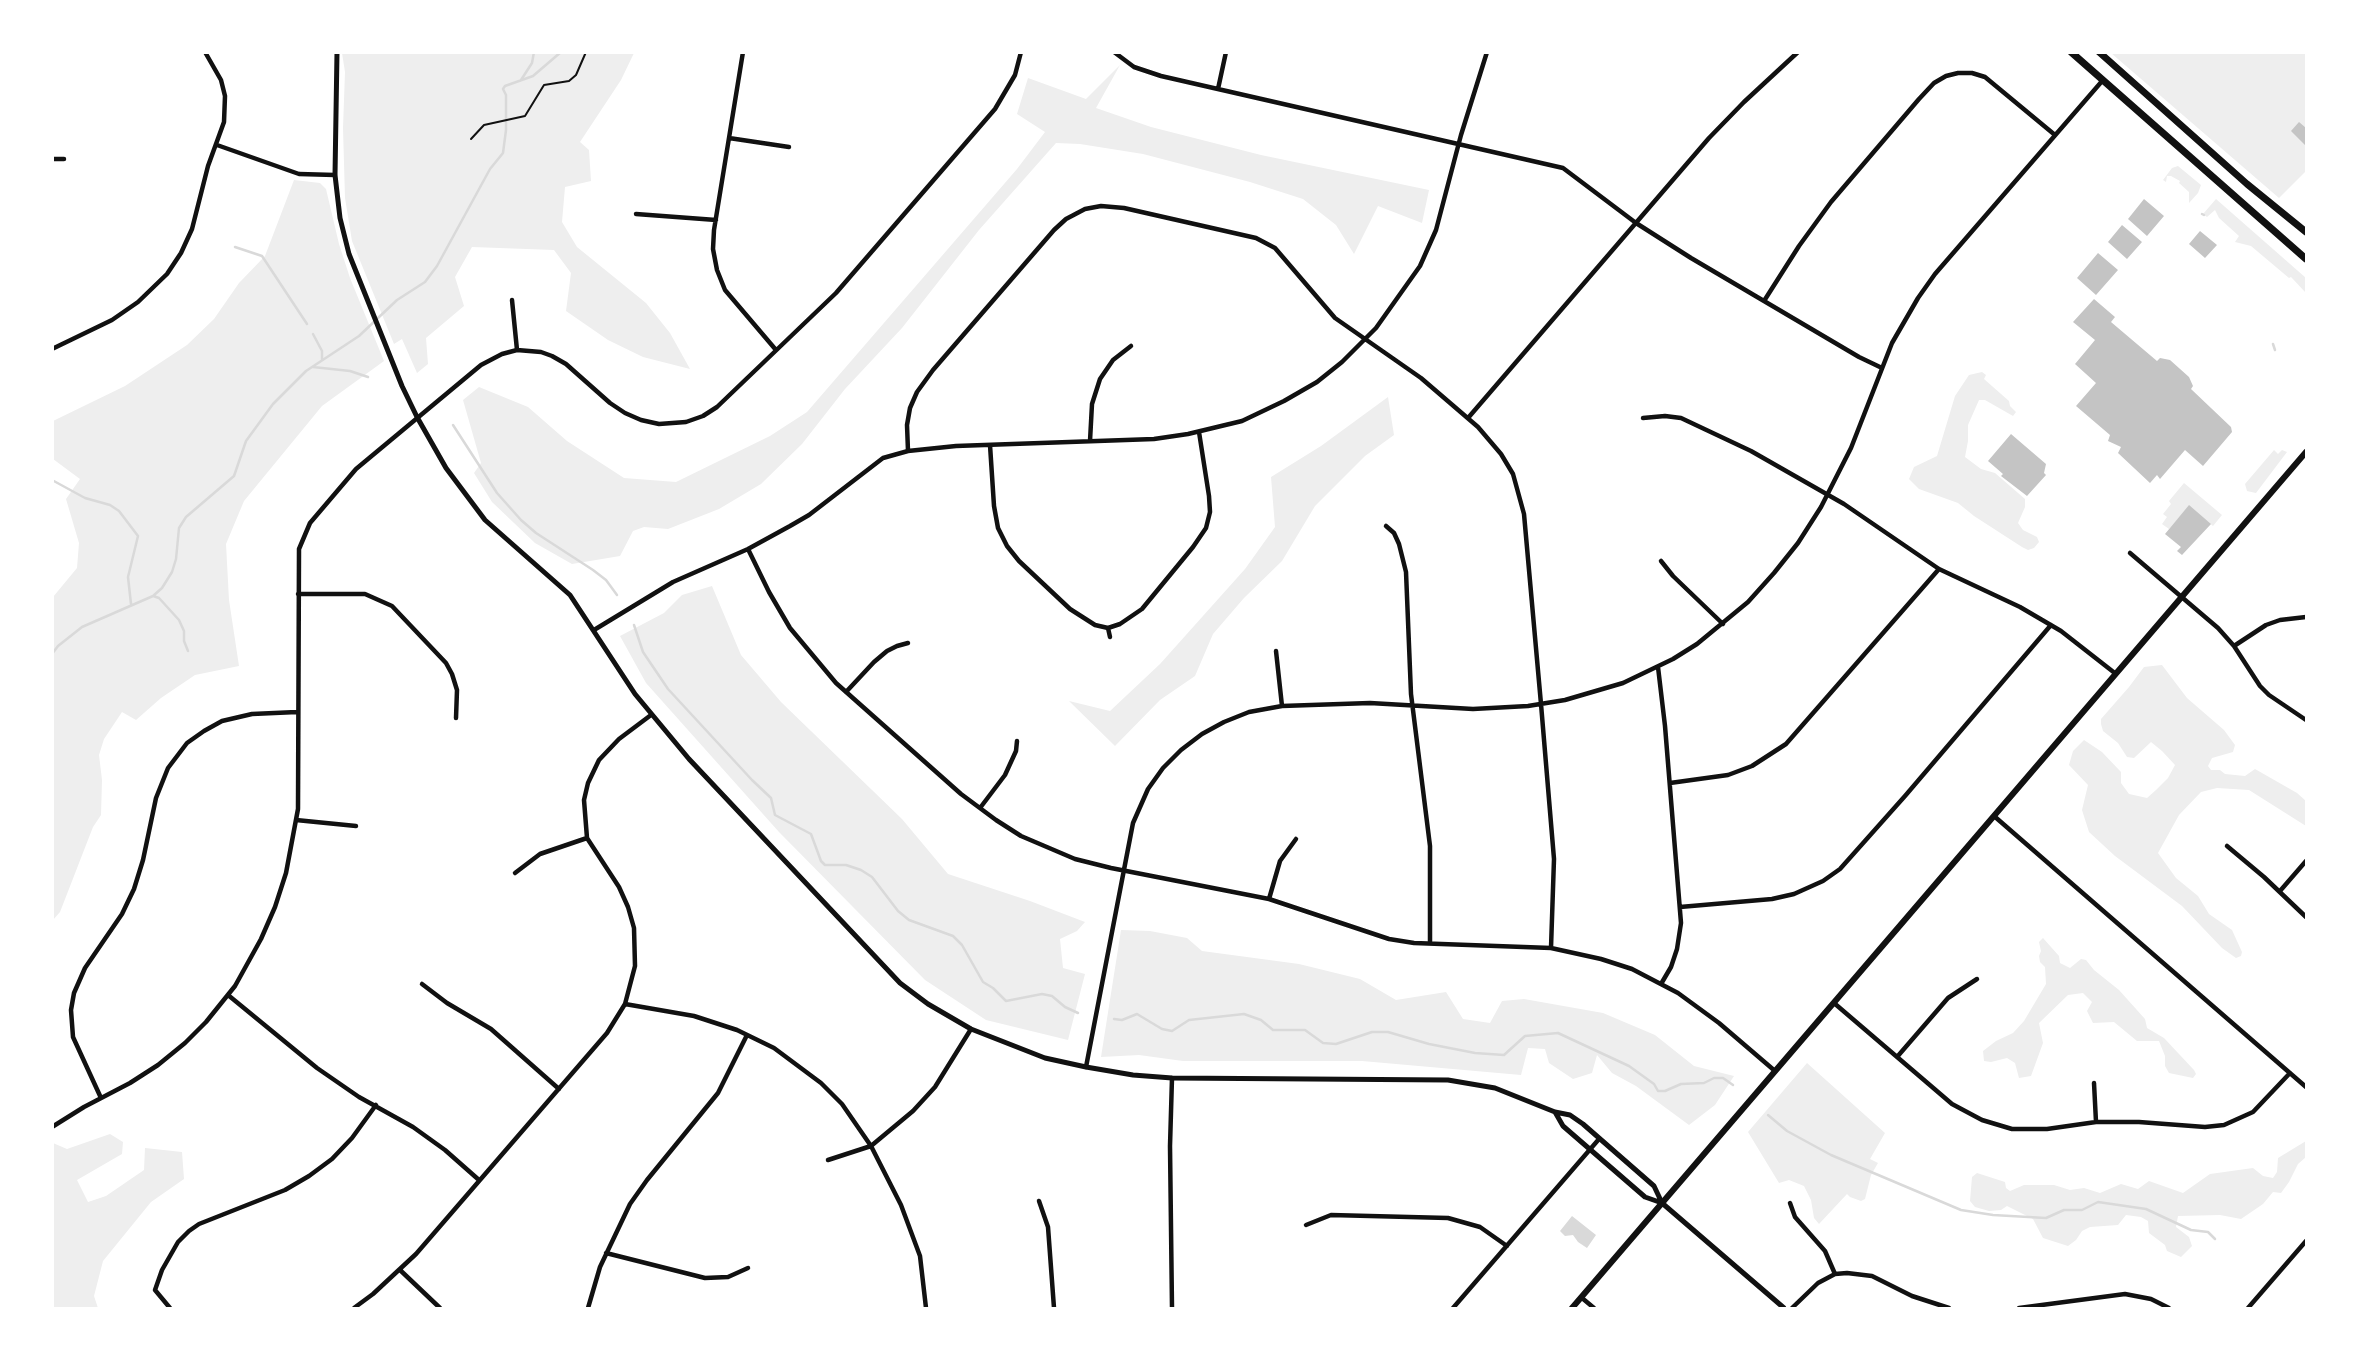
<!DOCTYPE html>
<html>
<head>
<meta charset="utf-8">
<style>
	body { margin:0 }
	#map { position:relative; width:2359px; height:1361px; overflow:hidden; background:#fff; font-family:"Fira Sans Condensed",sans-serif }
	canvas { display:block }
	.frame { position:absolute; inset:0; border:54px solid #fff; pointer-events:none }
</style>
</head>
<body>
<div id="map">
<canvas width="2359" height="1361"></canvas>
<div class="frame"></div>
</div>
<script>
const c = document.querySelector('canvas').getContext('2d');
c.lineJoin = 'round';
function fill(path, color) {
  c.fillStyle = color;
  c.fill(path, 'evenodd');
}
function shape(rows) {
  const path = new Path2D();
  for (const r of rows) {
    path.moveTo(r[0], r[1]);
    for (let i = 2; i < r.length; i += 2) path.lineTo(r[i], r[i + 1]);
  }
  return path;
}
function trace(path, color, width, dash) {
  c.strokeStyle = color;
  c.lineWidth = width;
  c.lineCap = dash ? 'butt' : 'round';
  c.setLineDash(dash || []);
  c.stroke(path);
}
fill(shape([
	[342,53,634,53,621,80,580,142,589,150,591,181,565,187,562,222,577,247,646,303,670,333,690,369,643,357,608,340,566,311,571,273,554,250,472,247,455,277,464,306,426,338,428,364,417,373,402,339,394,344,352,241,345,198,343,128,345,72],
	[2111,53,2306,53,2306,171,2279,198],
	[1120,65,1096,108,1151,127,1261,155,1429,190,1422,223,1378,206,1354,254,1336,225,1303,199,1250,182,1143,154,1080,144,1056,143,979,230,902,328,845,389,802,444,761,484,719,509,668,529,644,527,633,531,620,556,572,564,535,543,492,502,474,473,481,463,463,400,479,387,528,407,567,441,624,478,676,482,770,436,807,412,1017,169,1045,132,1017,114,1028,78,1086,99],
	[2178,166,2201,185,2198,193,2189,203,2189,192,2179,183,2180,181,2171,176,2167,176,2166,182,2163,180,2172,168],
	[294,180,320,183,326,189,339,244,350,278,384,361,322,406,244,501,226,544,229,600,239,666,195,675,161,698,136,720,122,712,104,739,99,755,102,780,101,815,93,827,60,912,53,920,53,597,77,568,79,543,66,499,80,479,53,459,53,421,125,386,187,345,214,319,239,283,265,256],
	[2216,199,2306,278,2306,293,2291,277,2289,278,2251,246,2235,242,2239,236,2219,218,2215,210,2207,217,2203,214],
	[1982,372,1986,375,1984,379,2009,401,2010,406,2016,412,2013,416,1985,400,1979,400,1968,425,1968,441,1965,457,1981,469,1995,473,2025,499,2025,507,2018,523,2023,530,2037,537,2039,542,2034,548,2028,550,2022,547,1974,516,1958,503,1919,489,1909,479,1914,467,1937,456,1955,396,1969,375],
	[1388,397,1394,435,1365,456,1315,506,1282,561,1244,598,1213,634,1195,676,1160,700,1115,746,1069,701,1110,711,1160,664,1245,569,1275,527,1271,477,1321,446],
	[2274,450,2278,454,2282,450,2287,452,2256,493,2247,491,2245,484],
	[2184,483,2222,515,2213,526,2189,506,2169,529,2162,524,2167,517,2163,514,2171,504,2169,501],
	[712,586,741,655,781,702,902,819,948,874,1030,901,1085,922,1077,931,1060,939,1063,968,1085,974,1068,1040,986,1020,925,980,779,832,646,683,620,636,664,613,682,595],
	[2162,665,2187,698,2224,730,2235,745,2233,752,2212,758,2208,766,2211,770,2220,770,2225,774,2245,776,2255,769,2297,793,2306,801,2306,826,2249,790,2217,788,2201,792,2179,815,2158,853,2176,878,2198,896,2209,914,2232,930,2242,952,2241,956,2236,958,2222,948,2182,906,2115,856,2089,832,2082,810,2088,785,2069,765,2073,751,2084,740,2102,752,2121,772,2121,783,2129,794,2147,798,2156,790,2168,778,2175,765,2162,751,2151,742,2134,758,2127,757,2118,743,2103,731,2101,724,2101,719,2129,687,2144,667],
	[1121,930,1150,931,1187,938,1202,951,1299,964,1360,979,1396,1000,1446,992,1463,1019,1490,1023,1502,1001,1524,999,1603,1013,1655,1035,1694,1066,1734,1076,1715,1105,1689,1125,1636,1086,1612,1073,1597,1055,1592,1073,1573,1079,1549,1063,1545,1049,1528,1048,1521,1075,1362,1061,1183,1061,1139,1055,1101,1057],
	[2043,938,2059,956,2060,963,2070,968,2081,959,2086,960,2094,970,2119,990,2145,1019,2147,1028,2164,1038,2194,1070,2196,1074,2193,1078,2169,1073,2165,1066,2165,1056,2159,1041,2137,1041,2114,1022,2093,1023,2087,1011,2092,1002,2083,993,2068,995,2039,1023,2043,1043,2031,1076,2019,1078,2015,1063,2007,1058,1991,1062,1984,1061,1983,1051,1996,1041,2013,1033,2024,1021,2046,984,2045,967,2040,962,2039,956,2041,951,2039,942],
	[1807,1063,1885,1133,1870,1159,1878,1163,1871,1175,1865,1199,1861,1201,1850,1197,1847,1194,1819,1224,1814,1218,1811,1200,1804,1186,1789,1180,1779,1183,1748,1132],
	[110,1134,123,1142,122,1154,77,1180,88,1202,106,1196,144,1170,145,1148,182,1152,184,1179,151,1202,103,1261,94,1296,98,1308,54,1308,53,1143,67,1149],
	[2306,1141,2306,1157,2298,1164,2289,1182,2281,1193,2273,1192,2263,1204,2241,1219,2220,1215,2178,1216,2176,1227,2189,1237,2192,1246,2181,1257,2167,1251,2165,1245,2149,1233,2148,1221,2141,1217,2126,1215,2118,1225,2090,1227,2082,1231,2076,1240,2068,1246,2043,1238,2033,1219,2007,1206,2001,1210,1989,1211,1975,1207,1970,1201,1972,1177,1977,1173,2005,1182,2006,1188,2010,1191,2024,1185,2054,1185,2070,1190,2084,1188,2100,1193,2121,1184,2138,1189,2149,1181,2183,1193,2210,1174,2253,1168,2263,1176,2273,1178,2277,1172,2278,1158]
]), '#eee');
fill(shape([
	[1572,1216,1596,1235,1587,1248,1578,1242,1573,1235,1565,1236,1560,1231]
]), '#d9d9d9');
trace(shape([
	[521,80,532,63,534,52],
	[2202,214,2204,215],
	[235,247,262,256,307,324],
	[313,334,322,351,322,360],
	[2273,344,2275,350],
	[313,367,350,371,368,377],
	[453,425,497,493,521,520,536,533,593,570,606,580,617,595],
	[52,480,85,498,110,505,119,511,138,536,128,577,131,604],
	[153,596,159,598,179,620,184,631,184,641,188,651],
	[634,625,643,652,668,689,752,780,771,798,775,815,811,834,821,861,825,865,846,865,861,870,872,877,898,911,909,920,953,936,962,945,983,982,993,988,1006,1001,1042,994,1052,996,1065,1007,1078,1013],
	[52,654,58,646,82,627,153,596,162,588,172,572,176,559,179,528,186,517,234,476,246,441,273,404,306,371,359,336,397,300,425,282,437,266,490,169,503,153,506,130,506,95,503,89,505,86,533,76,561,52],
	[1114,1019,1122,1020,1137,1014,1162,1029,1172,1031,1189,1020,1244,1014,1261,1020,1273,1030,1305,1030,1323,1043,1336,1044,1372,1032,1388,1032,1429,1044,1475,1053,1504,1055,1525,1036,1558,1033,1629,1066,1654,1084,1658,1091,1665,1091,1681,1084,1704,1083,1714,1078,1723,1078,1733,1085],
	[1768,1115,1787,1131,1831,1155,1961,1210,1993,1215,2046,1218,2064,1210,2082,1210,2098,1202,2146,1209,2191,1230,2208,1232,2215,1239]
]), '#d9d9d9', 2.5);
fill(shape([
	[2299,122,2306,128,2306,146,2291,131],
	[2144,199,2164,216,2147,236,2128,219],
	[2122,225,2142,242,2127,259,2108,242],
	[2200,231,2217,245,2205,258,2189,244],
	[2098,253,2118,270,2096,295,2077,278],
	[2094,299,2115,317,2111,322,2157,361,2160,358,2170,360,2189,377,2193,386,2191,389,2231,427,2232,432,2203,466,2185,450,2160,479,2157,475,2150,483,2118,453,2121,447,2108,441,2110,435,2076,406,2096,383,2075,364,2095,340,2073,322],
	[2011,434,2046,464,2044,473,2046,475,2027,496,2001,476,2003,474,1988,461],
	[2189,505,2211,524,2182,555,2177,551,2181,547,2165,534]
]), '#c4c4c4');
trace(shape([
	[471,139,484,125,525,116,544,85,569,81,576,75,586,52]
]), '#111', 2);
trace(shape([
	[743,52,714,230,713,249,717,270,725,290,776,350],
	[1114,52,1134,67,1161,76,1563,168,1636,223,1691,258,1859,357,1882,368],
	[1218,89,1226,52],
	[729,138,789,147],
	[217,145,299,174,335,175],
	[52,159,64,159],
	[636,214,716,220],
	[512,300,517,350],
	[1764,301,1799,246,1831,202,1919,99,1934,83,1946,76,1958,73,1972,73,1985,77,2055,135],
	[52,349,112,320,138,302,167,274,181,253,192,229,208,166,224,122,225,96,221,80,205,52],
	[1468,418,1709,138,1744,102,1798,52],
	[1643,418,1665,416,1681,418,1751,451,1844,504,1939,569,2020,607,2061,631,2116,674],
	[1090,441,1092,404,1100,379,1113,360,1131,346],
	[990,445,994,506,998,528,1007,546,1019,561,1070,609,1095,625,1108,628,1120,624,1142,609,1193,547,1206,528,1210,512,1209,496,1199,432],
	[908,451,907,425,910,408,917,392,933,370,1054,230,1066,219,1085,209,1101,206,1124,208,1256,238,1275,248,1335,318,1421,378,1478,427,1501,454,1513,474,1524,514,1541,704,1554,859,1551,948],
	[1386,526,1394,533,1399,544,1406,572,1411,694,1430,846,1430,943],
	[748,549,769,592,790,628,836,683,961,794,996,820,1021,836,1075,859,1111,868,1269,899,1389,939,1414,943,1551,948,1601,959,1632,969,1678,993,1719,1023,1775,1071],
	[2130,553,2218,628,2234,646,2260,686,2269,695,2306,720],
	[1661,561,1673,576,1723,624],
	[298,594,365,594,392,606,446,663,452,674,457,690,456,718],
	[1108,628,1110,637],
	[594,630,673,582,748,549,790,526,809,515,883,458,908,451,956,446,1154,439,1188,434,1242,421,1284,401,1317,382,1342,362,1376,328,1420,266,1436,230,1461,135,1487,52],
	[2234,646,2266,625,2280,620,2306,617],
	[1276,651,1282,706],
	[1658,667,1665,726,1681,923,1677,949,1671,967,1661,984],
	[846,692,874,662,887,651,897,646,908,643],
	[1670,783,1728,775,1752,766,1786,744,1939,569],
	[980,808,1005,775,1016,751,1017,741],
	[1994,816,2306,1087],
	[296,820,356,826],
	[2227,846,2264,877,2306,917],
	[515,873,540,854,587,838],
	[2280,891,2306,861],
	[1269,899,1280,861,1296,839],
	[1680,907,1772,899,1794,894,1823,881,1840,869,1905,796,2051,625],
	[422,984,447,1003,491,1029,559,1089],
	[228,995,317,1068,359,1097,413,1127,445,1150,479,1180],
	[1834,1003,1952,1104,1982,1120,2012,1129,2047,1129,2096,1122,2139,1122,2205,1127,2224,1125,2253,1112,2290,1073],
	[625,1004,694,1016,737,1030,774,1048,821,1083,842,1104,871,1146,901,1205,920,1256,926,1308],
	[1897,1057,1948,998,1977,979],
	[1086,1067,1133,823,1148,789,1163,768,1181,750,1202,734,1224,722,1249,712,1282,706,1370,703,1473,709,1528,706,1565,700,1623,683,1673,659,1697,644,1748,602,1774,573,1798,543,1821,507,1851,448,1892,343,1918,298,1935,274,2103,80],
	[1172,1078,1170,1146,1172,1308],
	[2094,1083,2096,1122],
	[101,1098,73,1037,71,1010,74,993,85,968,122,914,134,889,143,860,156,798,168,768,187,743,204,731,222,721,252,714,297,712],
	[52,1127,84,1107,130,1083,158,1065,185,1043,206,1022,235,986,261,939,275,907,286,873,298,809,299,549,310,523,356,469,481,365,502,354,517,350,541,352,552,356,566,364,610,403,625,413,641,420,659,424,686,422,703,416,717,407,836,293,995,109,1015,75,1021,52],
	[828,1160,871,1146,913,1111,935,1087,971,1029],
	[1039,1201,1048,1227,1054,1308],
	[1790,1203,1795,1217,1825,1251,1835,1274],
	[1306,1225,1331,1215,1448,1218,1480,1227,1507,1246],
	[606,1253,705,1278,728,1277,748,1268],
	[400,1270,440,1308],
	[1582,1298,1594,1308],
	[170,1308,155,1290,162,1270,178,1242,189,1231,199,1224,285,1190,309,1176,332,1159,352,1138,376,1105],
	[354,1308,373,1294,416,1254,607,1033,625,1004,635,966,634,928,628,907,619,887,587,838,584,800,588,783,599,760,619,739,651,715],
	[588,1308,600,1267,630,1204,647,1180,718,1093,747,1035],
	[1453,1308,1599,1139],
	[1792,1308,1818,1283,1835,1274,1847,1273,1872,1276,1912,1296,1949,1308],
	[2019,1308,2125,1294,2151,1299,2169,1308],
	[2248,1308,2306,1241]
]), '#111', 4.5);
trace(shape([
	[337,52,335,175,340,218,349,254,402,386,417,417,446,468,485,520,570,595,635,694,689,759,900,983,928,1004,971,1029,1045,1058,1086,1067,1133,1075,1172,1078,1448,1080,1495,1088,1555,1112,1570,1115,1583,1124,1654,1186,1662,1203],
	[1555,1112,1563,1126,1645,1197,1662,1203,1784,1308]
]), '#111', 5);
trace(shape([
	[1572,1308,2306,452]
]), '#111', 6);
trace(shape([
	[2071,52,2306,259],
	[2099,52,2247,184,2306,232]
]), '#111', 7);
</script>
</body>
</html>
